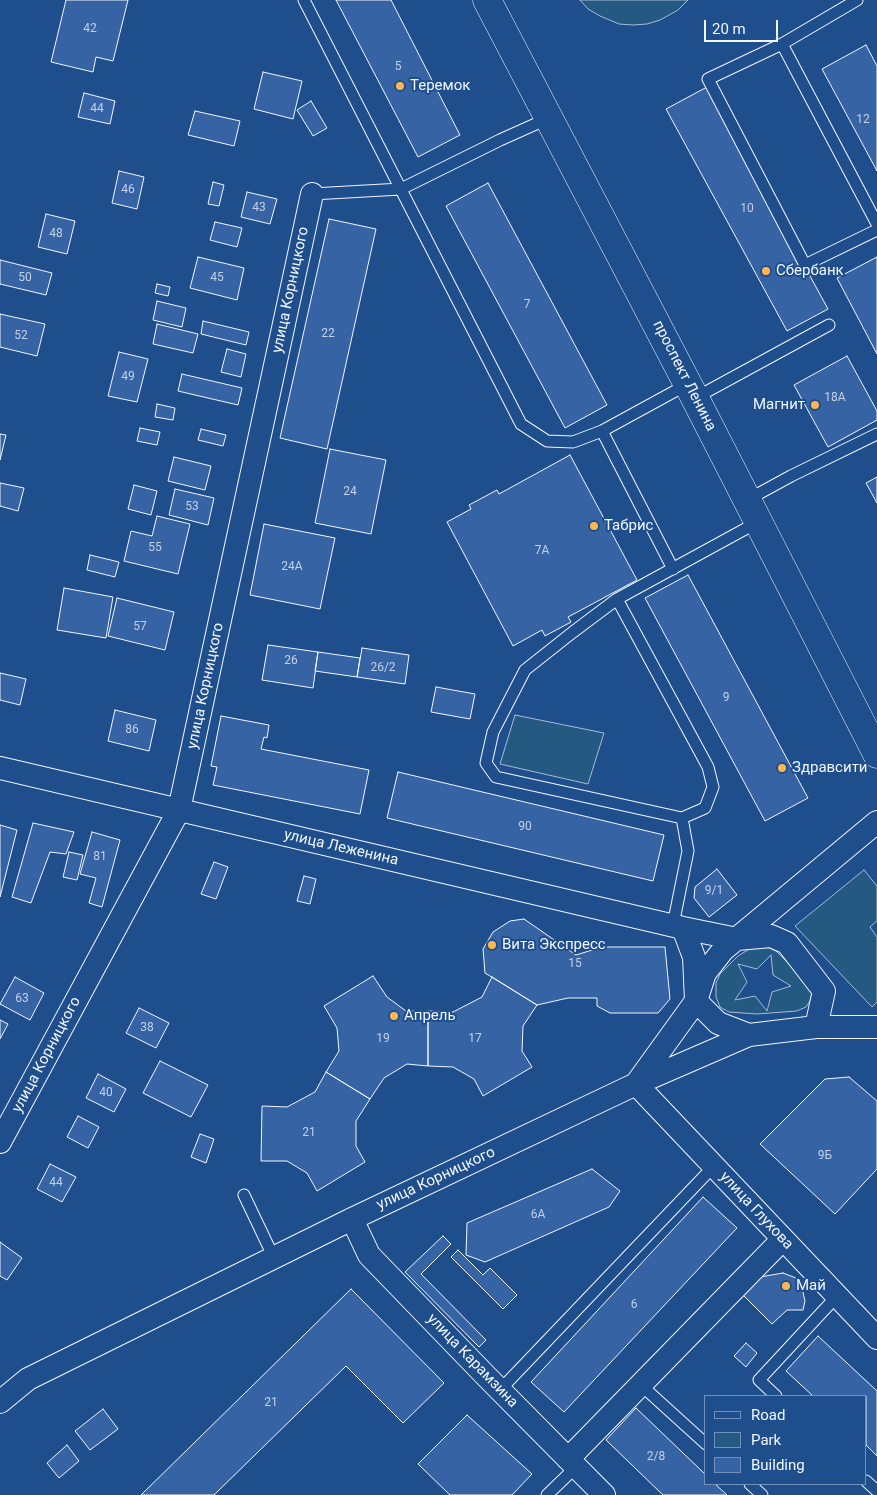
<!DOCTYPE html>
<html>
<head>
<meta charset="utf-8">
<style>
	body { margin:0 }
	#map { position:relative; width:877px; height:1495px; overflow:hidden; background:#1f4e8c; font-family:Roboto,sans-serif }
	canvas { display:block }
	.legend { position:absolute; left:704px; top:1395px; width:162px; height:90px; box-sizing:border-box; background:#1f4e8c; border:1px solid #7391ba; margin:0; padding:6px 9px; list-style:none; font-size:15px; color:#f2f6ff }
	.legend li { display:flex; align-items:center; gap:10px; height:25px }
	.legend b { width:25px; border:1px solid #7391ba }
	.scale { position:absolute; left:704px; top:20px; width:74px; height:22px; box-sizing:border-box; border:2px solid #f2f6ff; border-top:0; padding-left:6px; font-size:15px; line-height:18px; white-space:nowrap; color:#f2f6ff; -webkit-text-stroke:4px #1f4e8c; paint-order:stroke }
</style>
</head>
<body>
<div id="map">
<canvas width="877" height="1495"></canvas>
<ul class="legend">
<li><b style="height:6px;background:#1f4e8c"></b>Road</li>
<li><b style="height:14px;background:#245a82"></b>Park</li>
<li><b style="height:14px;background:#3563a3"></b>Building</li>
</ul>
<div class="scale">20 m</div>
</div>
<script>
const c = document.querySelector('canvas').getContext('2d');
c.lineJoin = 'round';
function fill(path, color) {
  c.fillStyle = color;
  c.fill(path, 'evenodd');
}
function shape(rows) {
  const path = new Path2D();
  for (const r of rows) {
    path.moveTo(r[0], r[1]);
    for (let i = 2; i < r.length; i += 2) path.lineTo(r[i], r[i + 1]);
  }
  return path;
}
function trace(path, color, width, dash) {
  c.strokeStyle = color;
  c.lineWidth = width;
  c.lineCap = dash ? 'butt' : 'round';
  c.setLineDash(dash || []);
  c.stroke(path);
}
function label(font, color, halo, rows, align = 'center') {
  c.font = font + ' Roboto,sans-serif';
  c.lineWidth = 4;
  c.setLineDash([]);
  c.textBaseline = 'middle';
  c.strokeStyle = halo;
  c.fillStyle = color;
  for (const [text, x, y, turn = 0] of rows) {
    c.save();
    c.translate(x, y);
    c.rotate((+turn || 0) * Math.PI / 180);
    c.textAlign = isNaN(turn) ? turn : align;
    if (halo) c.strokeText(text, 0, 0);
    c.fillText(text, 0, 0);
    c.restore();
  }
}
const green = shape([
	[580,0,688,0,678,10,660,20,647,24,633,25,619,24,600,16,588,9,580,0],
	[515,715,604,733,588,784,500,764,515,715],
	[864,870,877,886,877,921,870,927,877,937,877,1002,872,1007,795,926,864,870],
	[768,947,776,951,803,978,812,993,810,1001,806,1007,797,1011,757,1014,729,1012,720,1007,716,997,716,983,720,974,738,956,751,948,768,947],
	[771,955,773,975,791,986,772,992,767,1011,755,996,735,1000,747,982,738,964,757,969,771,955]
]);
fill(green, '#245a82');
trace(green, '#a8bbd7', 1);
const building = shape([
	[66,0,128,0,113,61,96,57,93,72,51,62,66,0],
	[336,0,391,0,460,135,418,157,336,0],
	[866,45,877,66,877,171,822,69,866,45],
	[263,72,302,81,293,119,254,109,263,72],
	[707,87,828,309,787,331,666,109,707,87],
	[84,93,115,101,110,124,78,117,84,93],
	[311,101,327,128,313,136,297,110,311,101],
	[195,111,240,121,234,146,188,135,195,111],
	[119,171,144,177,137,209,112,203,119,171],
	[213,182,224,185,219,206,208,204,213,182],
	[488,183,607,405,565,428,446,206,488,183],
	[247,192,277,199,270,224,241,217,247,192],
	[46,214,75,221,67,254,38,247,46,214],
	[329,219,376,229,327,449,280,438,329,219],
	[215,222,242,228,237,247,210,240,215,222],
	[198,257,244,268,237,300,190,288,198,257],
	[877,257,877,354,837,278,877,257],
	[0,260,52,273,46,295,0,284,0,260],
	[157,284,170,287,168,296,155,293,157,284],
	[157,301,186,308,182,327,153,320,157,301],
	[0,314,45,324,37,356,0,347,0,314],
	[203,321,249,332,246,345,201,334,203,321],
	[157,324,198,334,193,353,153,344,157,324],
	[227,349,246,354,241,377,221,372,227,349],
	[119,352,148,359,137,402,108,396,119,352],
	[847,356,877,411,877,420,828,447,794,385,847,356],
	[182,374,242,388,238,405,178,391,182,374],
	[157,404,175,408,173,420,155,417,157,404],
	[140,428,160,432,157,445,137,441,140,428],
	[201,429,226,435,223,446,198,440,201,429],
	[0,434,6,435,0,460,0,434],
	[330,449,386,460,371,534,315,523,330,449],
	[570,455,637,580,568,617,571,622,545,636,542,630,513,646,447,522,471,509,469,505,497,490,499,494,570,455],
	[174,457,211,466,205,490,168,481,174,457],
	[877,477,877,503,866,483,877,477],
	[0,483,24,488,18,511,0,506,0,483],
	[134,485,157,491,151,515,128,509,134,485],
	[175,489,214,498,208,525,169,515,175,489],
	[157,516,190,524,178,574,124,561,131,531,152,536,157,516],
	[264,524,335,538,320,609,250,595,264,524],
	[90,555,119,562,115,577,87,570,90,555],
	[688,575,808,798,765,821,645,598,688,575],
	[64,588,113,597,106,638,57,630,64,588],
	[117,598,174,612,165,650,108,636,117,598],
	[268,645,318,652,313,688,262,680,268,645],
	[362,648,409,655,405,684,357,677,362,648],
	[318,652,360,658,357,677,315,671,318,652],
	[0,673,26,679,20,705,0,700,0,673],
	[436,687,475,694,470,719,431,712,436,687],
	[115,710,156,720,149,751,108,741,115,710],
	[221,716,269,725,267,738,264,737,261,749,369,770,360,814,213,785,217,767,211,766,221,716],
	[398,772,664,835,653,881,387,818,398,772],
	[33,823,74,832,66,854,50,852,31,903,12,897,33,823],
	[0,825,17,830,0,897,0,825],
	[92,832,120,840,102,907,89,903,96,878,80,874,92,832],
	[69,852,83,855,77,880,63,877,69,852],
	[214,862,228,867,216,899,201,894,214,862],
	[717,869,737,895,709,917,694,898,695,887,717,869],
	[304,876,316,879,310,904,297,901,304,876],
	[524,919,576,955,602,947,665,947,670,999,658,1013,610,1013,597,1006,597,998,568,998,537,1005,485,973,483,949,493,932,510,921,524,919],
	[373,976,387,997,406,1011,428,1011,428,1066,407,1064,384,1078,370,1099,326,1072,339,1051,337,1028,324,1006,373,976],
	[15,977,44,993,30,1020,0,1004,15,977],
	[492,977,537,1005,523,1026,522,1051,532,1067,483,1096,474,1079,453,1067,428,1066,428,1011,453,1012,482,997,492,977],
	[139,1008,169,1023,156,1048,126,1033,139,1008],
	[0,1020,8,1024,0,1039,0,1020],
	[160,1061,208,1085,191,1117,143,1093,160,1061],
	[326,1072,370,1099,356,1121,356,1146,365,1162,317,1191,307,1173,287,1161,261,1161,262,1106,287,1107,315,1092,326,1072],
	[98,1074,126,1089,114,1112,86,1098,98,1074],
	[849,1077,877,1101,877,1169,835,1214,760,1144,825,1079,849,1077],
	[78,1116,99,1127,88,1148,67,1137,78,1116],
	[200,1134,214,1139,206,1163,191,1157,200,1134],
	[50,1164,76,1177,62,1202,37,1189,50,1164],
	[592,1169,620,1191,609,1207,485,1262,466,1255,467,1223,592,1169],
	[703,1197,737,1228,564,1412,531,1382,703,1197],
	[443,1236,451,1244,421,1274,486,1340,479,1347,405,1272,443,1236],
	[0,1242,22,1258,7,1280,0,1276,0,1242],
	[458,1250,483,1275,490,1268,517,1295,503,1309,451,1257,458,1250],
	[783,1273,796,1278,802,1288,805,1301,803,1310,787,1310,772,1324,742,1294,760,1277,783,1273],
	[351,1289,444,1383,403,1423,346,1366,214,1495,141,1495,351,1289],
	[818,1336,877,1391,877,1456,866,1445,866,1396,813,1396,786,1371,818,1336],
	[746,1343,757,1353,746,1367,734,1356,746,1343],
	[636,1408,706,1475,706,1484,715,1484,727,1495,663,1495,606,1440,636,1408],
	[103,1409,118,1429,90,1450,75,1431,103,1409],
	[467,1415,532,1474,512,1495,450,1495,418,1464,467,1415],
	[67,1445,79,1461,59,1478,47,1463,67,1445]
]);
fill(building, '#3563a3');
trace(building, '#f2f6ff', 1);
const service = shape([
	[304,0,521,424,547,441,573,442,602,431,688,384],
	[857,0,782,44,708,79,805,265,877,230],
	[782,44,877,224],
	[312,194,401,189,500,140,549,118],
	[695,398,829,325],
	[602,431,673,569],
	[747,500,791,476,877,434],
	[617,599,708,767,713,787,705,808,682,818,496,777,486,763,493,732,525,670,573,632,617,599,758,522],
	[673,925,688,851,682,818],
	[244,1195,274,1258],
	[641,1385,706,1444],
	[500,1390,714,1166],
	[776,1396,759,1380,837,1296],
	[866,1481,877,1491],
	[750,1484,762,1495],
	[547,1495,576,1467]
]);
const minor = shape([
	[0,768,683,928,737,939,771,936,787,943,824,991,816,1027],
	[683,928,694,957,696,1001,718,1023,749,1035],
	[636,1084,696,1001,705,973,723,950,877,822],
	[636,1084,877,1338],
	[0,1142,179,810,312,194],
	[352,1219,369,1255,486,1376,604,1495],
	[0,1402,28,1379,352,1219,636,1084,749,1035,816,1027,877,1027],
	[568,1459,783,1239]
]);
const tertiary = shape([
	[487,0,695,398,877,754]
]);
trace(service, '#f2f6ff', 13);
trace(minor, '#f2f6ff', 24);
trace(tertiary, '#f2f6ff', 29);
trace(service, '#1f4e8c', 11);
trace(minor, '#1f4e8c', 22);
trace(tertiary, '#1f4e8c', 28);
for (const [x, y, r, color] of [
	[400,86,5,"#ffb74d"],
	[766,271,5,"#ffb74d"],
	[815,405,5,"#ffb74d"],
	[594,526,5,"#ffb74d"],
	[782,768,5,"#ffb74d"],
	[492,945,5,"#ffb74d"],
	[394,1016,5,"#ffb74d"],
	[786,1286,5,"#ffb74d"]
]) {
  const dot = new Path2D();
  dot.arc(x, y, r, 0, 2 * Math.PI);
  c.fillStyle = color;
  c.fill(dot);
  trace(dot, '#1f4e8c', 2);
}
label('12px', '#c3d1e8', null, [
	["42",90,29],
	["5",398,67],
	["44",97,109],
	["12",863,120],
	["46",128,190],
	["43",259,208],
	["10",747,209],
	["48",56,234],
	["50",25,278],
	["45",217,278],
	["7",527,305],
	["22",328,334],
	["52",21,336],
	["49",128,377],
	["18А",835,398],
	["24",350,492],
	["53",192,507],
	["55",155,548],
	["7А",542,551],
	["24А",292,567],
	["57",140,627],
	["26",291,661],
	["26/2",383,668],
	["9",726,698],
	["86",132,730],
	["90",525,827],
	["81",100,857],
	["9/1",714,891],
	["15",575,964],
	["63",22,999],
	["38",147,1028],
	["19",383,1039],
	["17",475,1039],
	["40",106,1093],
	["21",309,1133],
	["9Б",825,1156],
	["44",56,1183],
	["6А",538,1215],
	["6",634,1305],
	["21",271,1403],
	["2/8",656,1457]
]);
label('15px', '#f2f6ff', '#1f4e8c', [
	["Теремок",410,86],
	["Сбербанк",776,271],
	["Магнит",805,405,"right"],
	["Табрис",604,526],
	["Здравсити",792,768],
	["Вита Экспресс",502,945],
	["Апрель",404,1016],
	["Май",796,1286]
], 'left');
label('15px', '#f2f6ff', '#1f4e8c', [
	["улица Корницкого",291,290,-78],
	["проспект Ленина",684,376,63],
	["улица Корницкого",206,686,-78],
	["улица Леженина",341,848,13],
	["улица Корницкого",47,1055,-62],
	["улица Корницкого",436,1179,-25],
	["улица Глухова",756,1211,47],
	["улица Карамзина",472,1361,46]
]);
</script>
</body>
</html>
